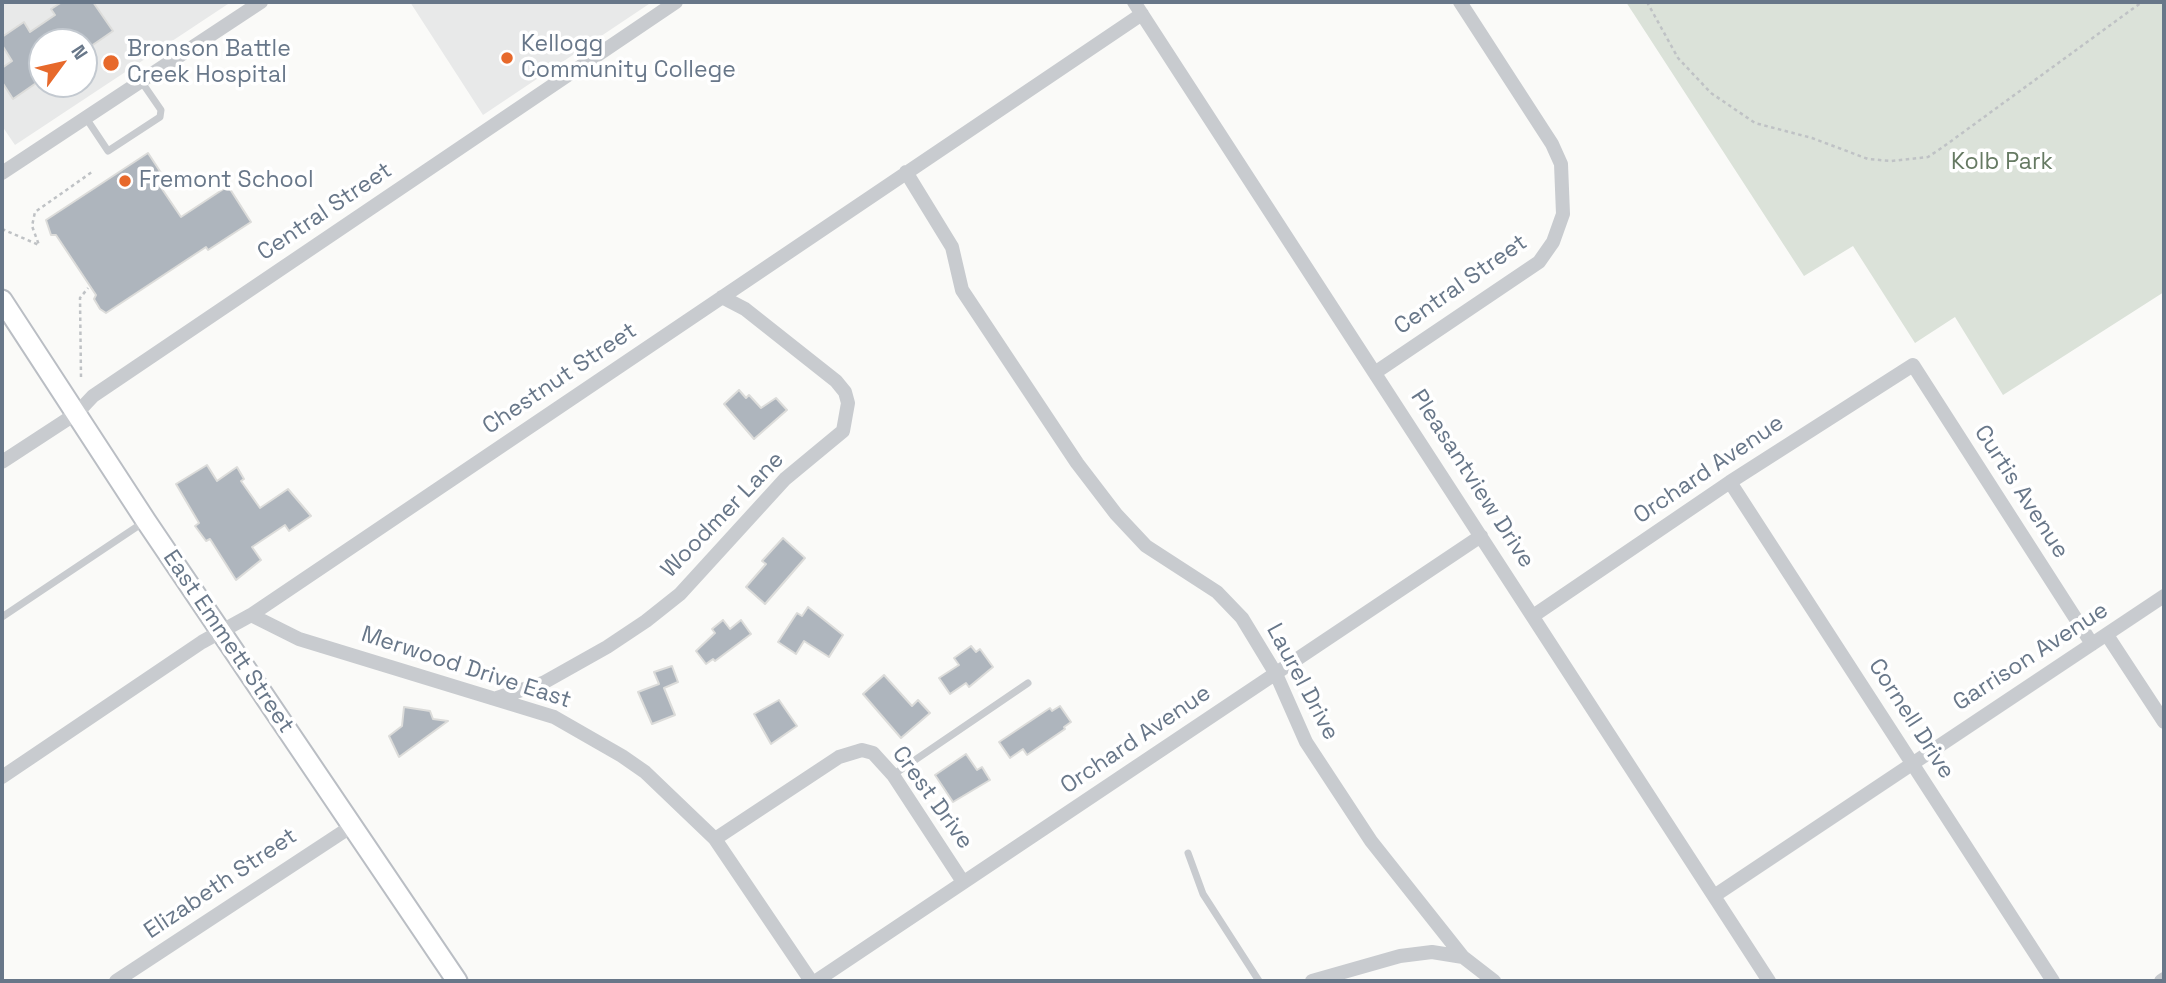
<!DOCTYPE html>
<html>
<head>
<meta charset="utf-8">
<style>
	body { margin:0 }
	#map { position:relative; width:2166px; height:983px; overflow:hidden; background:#fafaf8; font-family:"Space Grotesk",sans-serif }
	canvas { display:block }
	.frame { position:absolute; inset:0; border:4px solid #687789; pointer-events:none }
	.north { position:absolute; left:28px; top:28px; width:70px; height:70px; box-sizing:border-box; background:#fff; border:2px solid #c3c9d0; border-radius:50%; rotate:57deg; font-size:19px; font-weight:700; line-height:28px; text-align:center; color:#687789 }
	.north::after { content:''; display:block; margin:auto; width:24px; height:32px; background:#e7692b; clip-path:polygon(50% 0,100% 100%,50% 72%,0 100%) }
</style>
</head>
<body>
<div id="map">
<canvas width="2166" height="983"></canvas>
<div class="frame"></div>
<div class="north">N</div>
</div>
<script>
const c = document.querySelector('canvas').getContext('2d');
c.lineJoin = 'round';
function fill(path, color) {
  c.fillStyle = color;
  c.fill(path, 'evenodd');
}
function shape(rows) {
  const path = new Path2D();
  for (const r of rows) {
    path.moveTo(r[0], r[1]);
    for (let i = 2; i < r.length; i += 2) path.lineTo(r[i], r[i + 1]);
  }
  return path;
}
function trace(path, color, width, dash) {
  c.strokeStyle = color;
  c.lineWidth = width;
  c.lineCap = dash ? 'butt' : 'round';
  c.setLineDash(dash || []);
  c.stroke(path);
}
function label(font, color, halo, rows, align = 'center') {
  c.font = font + ' "Space Grotesk",sans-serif';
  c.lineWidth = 7;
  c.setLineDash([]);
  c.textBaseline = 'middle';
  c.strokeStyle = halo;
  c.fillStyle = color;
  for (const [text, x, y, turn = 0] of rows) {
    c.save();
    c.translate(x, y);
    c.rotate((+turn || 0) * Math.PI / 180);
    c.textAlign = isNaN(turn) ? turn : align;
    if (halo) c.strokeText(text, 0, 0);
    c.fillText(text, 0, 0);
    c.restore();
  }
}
fill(shape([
	[2,2,231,2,15,145,2,126],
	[42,42,84,42,84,84,42,84],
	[410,2,652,2,483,115]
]), '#e8e9e9');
fill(shape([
	[1626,2,2164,2,2164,292,2003,395,1955,317,1915,343,1853,246,1804,276]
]), '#dbe2d9');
const building = shape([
	[62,2,93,2,113,31,84,51,84,42,42,42,42,79,13,99,2,82,2,68,12,61,2,45,2,37,24,22,30,32,55,15,51,9,62,2],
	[148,153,169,185,162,189,181,217,228,186,251,222,208,250,206,247,106,313,100,309,94,299,96,295,56,235,51,235,46,220,148,153],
	[739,390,746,398,749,395,761,408,776,398,787,410,754,439,724,404,739,390],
	[207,465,217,481,237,467,244,479,241,481,260,508,288,489,311,516,289,531,285,525,252,547,261,560,236,580,210,539,206,541,195,526,199,523,176,484,207,465],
	[783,538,805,558,765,604,746,587,766,564,762,561,783,538],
	[808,607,843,635,829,657,804,641,796,654,778,642,797,613,802,616,808,607],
	[723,620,730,629,741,620,751,634,715,661,713,659,706,664,696,651,715,633,712,629,723,620],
	[971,646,976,652,980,649,993,667,969,687,966,683,950,694,939,678,959,665,954,658,971,646],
	[672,666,678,682,664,688,675,715,652,724,638,692,659,684,654,672,672,666],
	[884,675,912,706,918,700,930,713,901,738,863,694,884,675],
	[779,700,797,726,771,744,754,714,779,700],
	[1060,706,1071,722,1064,727,1065,729,1027,755,1023,749,1010,758,999,742,1050,708,1052,711,1060,706],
	[404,707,430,711,433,719,448,721,399,757,389,736,402,726,404,707],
	[966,754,977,770,982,767,990,780,953,802,935,775,966,754]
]);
fill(building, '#aeb5bd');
trace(building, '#dcdcda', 2);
const secondary = shape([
	[2,300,146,521,457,981]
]);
trace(secondary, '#babec4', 23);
trace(shape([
	[1647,2,1678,58,1711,93,1755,123,1812,138,1868,159,1891,161,1928,157,1943,147,2142,2],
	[2,229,39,245,32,226,35,212,92,172],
	[81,377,80,298,88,288]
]), '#bfc2c5', 2.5, [3.5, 3.5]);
trace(shape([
	[86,118,108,151,160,117,161,110,141,81],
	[2,617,144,522],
	[893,775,1028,683],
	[1188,853,1203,894,1259,981]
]), '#c8cbcf', 7);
trace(shape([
	[1134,2,1769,981],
	[906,172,952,247,962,290,1077,463,1116,514,1146,546,1217,592,1242,618,1276,674,1306,742,1371,841,1463,957,1494,981],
	[2,173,261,2],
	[1376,372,1539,262,1553,242,1563,214,1561,164,1552,144,1460,2],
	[2,462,77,413,93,396,676,2],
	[1730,482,2053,981],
	[251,615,299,639,554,717,622,756,645,772,715,839,811,981],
	[1533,616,1730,482,1913,365,2092,644],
	[2107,635,2164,722],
	[497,698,543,683,607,647,646,621,680,594,785,479,843,431,848,403,845,392,836,381,745,309,722,297],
	[2,777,202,642,251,615,1142,14],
	[715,839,839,757,862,750,873,753,893,775,963,882],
	[1714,896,2164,596],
	[116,981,352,826],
	[816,981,1481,536],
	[1312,981,1400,956,1432,952,1463,957],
	[2161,981,2164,979]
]), '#c8cbcf', 14);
trace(secondary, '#fff', 19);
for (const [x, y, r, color] of [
	[507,58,7,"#e7692b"],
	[111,63,9,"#e7692b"],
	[125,181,7,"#e7692b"]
]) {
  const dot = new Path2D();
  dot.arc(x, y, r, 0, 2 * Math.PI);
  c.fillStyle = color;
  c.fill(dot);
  trace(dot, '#fff', 2.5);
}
label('23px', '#687789', '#fff', [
	["Kellogg",521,45],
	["Community College",521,71],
	["Bronson Battle",127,50],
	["Creek Hospital",127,76],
	["Fremont School",139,181]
], 'left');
label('23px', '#667a63', '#fff', [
	["Kolb Park",2002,163]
]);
label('23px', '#687789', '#fff', [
	["Central Street",325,212,-34],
	["Central Street",1461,285,-35],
	["Chestnut Street",560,379,-34],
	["Orchard Avenue",1709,470,-34],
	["Pleasantview Drive",1472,479,57],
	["Curtis Avenue",2021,492,57],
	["Woodmer Lane",723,515,-46],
	["East Emmett Street",228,642,56],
	["Garrison Avenue",2031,657,-33],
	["Merwood Drive East",466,668,18],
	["Laurel Drive",1302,682,62],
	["Cornell Drive",1911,719,57],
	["Orchard Avenue",1136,740,-34],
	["Crest Drive",932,798,54],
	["Elizabeth Street",221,884,-34]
]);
</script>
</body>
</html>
